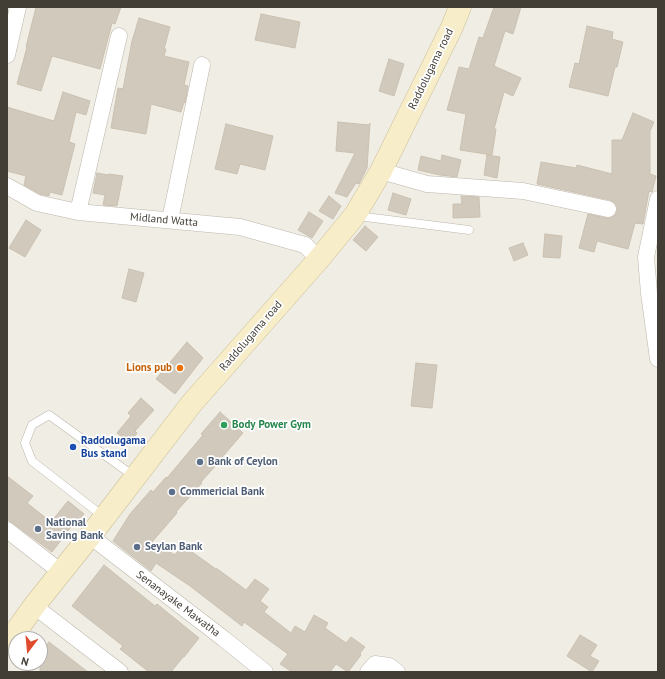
<!DOCTYPE html>
<html>
<head>
<meta charset="utf-8">
<style>
	body { margin:0 }
	#map { position:relative; width:665px; height:679px; overflow:hidden; background:#f0ede5; font-family:"PT Sans",sans-serif }
	canvas { display:block }
	.frame { position:absolute; inset:0; border:8px solid #423d35; pointer-events:none }
	.north { position:absolute; left:8px; top:631px; width:40px; height:40px; box-sizing:border-box; background:#fff; border:1px solid #b3b1ae; border-radius:50%; rotate:196deg; font-size:11px; font-weight:700; line-height:16px; text-align:center; color:#423d35 }
	.north::after { content:''; display:block; margin:auto; width:14px; height:18px; background:#df4b2d; clip-path:polygon(50% 0,100% 100%,50% 72%,0 100%) }
</style>
</head>
<body>
<div id="map">
<canvas width="665" height="679"></canvas>
<div class="frame"></div>
<div class="north">N</div>
</div>
<script>
const c = document.querySelector('canvas').getContext('2d');
c.lineJoin = 'round';
function fill(path, color) {
  c.fillStyle = color;
  c.fill(path, 'evenodd');
}
function shape(rows) {
  const path = new Path2D();
  for (const r of rows) {
    path.moveTo(r[0], r[1]);
    for (let i = 2; i < r.length; i += 2) path.lineTo(r[i], r[i + 1]);
  }
  return path;
}
function trace(path, color, width, dash) {
  c.strokeStyle = color;
  c.lineWidth = width;
  c.lineCap = dash ? 'butt' : 'round';
  c.setLineDash(dash || []);
  c.stroke(path);
}
function label(font, color, halo, rows, align = 'center') {
  c.font = font + ' "PT Sans",sans-serif';
  c.lineWidth = 3.5;
  c.setLineDash([]);
  c.textBaseline = 'middle';
  c.strokeStyle = halo;
  c.fillStyle = color;
  for (const [text, x, y, turn = 0] of rows) {
    c.save();
    c.translate(x, y);
    c.rotate((+turn || 0) * Math.PI / 180);
    c.textAlign = isNaN(turn) ? turn : align;
    if (halo) c.strokeText(text, 0, 0);
    c.fillText(text, 0, 0);
    c.restore();
  }
}
const building = shape([
	[36,7,121,7,115,24,112,23,100,69,52,56,41,91,17,84,27,47,26,47,36,7],
	[494,7,521,7,513,34,505,31,494,66,521,78,513,96,504,92,494,129,496,129,492,155,460,150,466,114,447,110,459,67,469,69,479,37,483,38,494,7],
	[261,14,300,22,295,48,255,40,261,14],
	[139,18,170,27,164,49,166,49,164,56,189,62,184,85,188,86,185,103,184,102,181,112,151,104,146,134,111,128,118,88,123,89,132,41,139,18],
	[587,26,613,32,612,39,623,42,617,67,615,67,608,96,569,87,575,63,579,64,587,26],
	[389,59,404,64,394,96,379,91,389,59],
	[63,92,90,101,86,115,76,112,69,142,75,144,62,195,50,192,49,196,40,194,24,185,26,176,7,171,7,107,54,121,63,92],
	[633,113,654,122,650,131,650,174,656,176,652,192,649,191,643,224,635,223,628,249,597,241,594,252,579,248,588,214,606,218,611,218,615,215,617,211,617,206,614,202,610,200,537,184,541,162,576,168,577,165,612,174,612,140,622,140,633,113],
	[338,122,369,125,370,123,367,168,359,184,356,183,347,197,335,193,355,153,336,151,338,122],
	[226,124,273,136,265,170,240,164,237,174,215,169,226,124],
	[442,155,461,160,457,177,440,175,418,170,421,156,441,161,442,155],
	[487,155,500,157,497,178,484,175,487,155],
	[97,173,108,175,109,174,123,176,117,206,103,205,105,195,93,193,97,173],
	[393,193,411,199,406,215,388,210,393,193],
	[329,196,341,206,333,219,319,211,329,196],
	[461,196,479,197,480,217,453,218,453,204,462,204,461,196],
	[309,212,323,221,312,238,298,230,309,212],
	[26,220,41,230,25,257,9,248,26,220],
	[365,226,378,237,366,251,353,240,365,226],
	[545,234,562,236,560,258,543,257,545,234],
	[523,243,528,255,514,261,509,248,523,243],
	[129,269,144,273,136,302,122,298,129,269],
	[187,342,203,358,175,394,156,379,187,342],
	[416,363,437,365,432,408,411,406,416,363],
	[141,398,154,410,135,431,137,433,130,443,117,433,131,416,128,413,141,398],
	[220,412,243,433,218,462,218,463,201,482,202,483,176,512,177,513,152,542,175,555,182,545,216,569,216,568,246,590,255,579,269,589,260,601,268,607,264,612,291,633,295,626,305,632,314,615,328,623,325,628,346,643,351,637,365,647,360,653,361,655,348,672,336,664,330,672,292,672,280,664,288,654,244,622,242,626,190,586,156,563,151,571,113,541,130,514,151,490,153,492,166,477,167,478,203,435,201,434,220,412],
	[7,476,33,496,27,503,51,522,68,501,84,514,75,524,74,523,52,552,7,519,7,476],
	[104,565,155,606,157,604,199,638,184,657,183,657,171,672,149,672,120,649,123,646,72,606,104,565],
	[580,635,597,645,590,656,599,661,592,672,567,656,580,635],
	[49,642,88,672,40,672,40,653,49,642]
]);
fill(building, '#d0c9bc');
trace(building, '#cac0b0', 1);
const lane = shape([
	[357,216,469,230],
	[104,517,32,461,25,443,32,425,49,415,135,477]
]);
const street = shape([
	[7,55,18,7],
	[381,171,427,184,523,191,608,209],
	[7,186,37,203,78,212,240,227,305,245,319,259],
	[658,199,646,257,649,293,658,359],
	[78,212,119,36],
	[170,220,202,65],
	[7,530,61,572],
	[90,536,224,639,265,672],
	[34,606,120,672],
	[368,672,375,664,389,666,397,672]
]);
const secondary = shape([
	[7,644,34,606,90,536,192,403,319,259,355,215,381,171,452,27,460,7]
]);
trace(lane, '#bdb7ac', 9);
trace(street, '#bdb7ac', 17);
trace(secondary, '#cabf9a', 23);
trace(lane, '#fff', 8);
trace(street, '#fff', 16);
trace(secondary, '#f7edc8', 22);
for (const [x, y, r, color] of [
	[180,368,4,"#e8710a"],
	[224,425,4,"#2e9e5b"],
	[73,447,4,"#1a4fb4"],
	[200,462,4,"#5c6f8a"],
	[172,492,4,"#5c6f8a"],
	[38,529,4,"#5c6f8a"],
	[137,547,4,"#5c6f8a"]
]) {
  const dot = new Path2D();
  dot.arc(x, y, r, 0, 2 * Math.PI);
  c.fillStyle = color;
  c.fill(dot);
  trace(dot, '#fff', 1.5);
}
label('11px', '#423d35', '#fff', [
	["Raddolugama road",431,69,-64],
	["Midland Watta",164,220,5],
	["Raddolugama road",251,336,-49],
	["Senanayake Mawatha",178,604,37]
]);
label('bold 11px', '#c56008', '#fff', [
	["Lions pub",172,368]
], 'right');
label('bold 11px', '#27864d', '#fff', [
	["Body Power Gym",232,425]
], 'left');
label('bold 11px', '#164399', '#fff', [
	["Raddolugama",81,441],
	["Bus stand",81,454]
], 'left');
label('bold 11px', '#4e5e75', '#fff', [
	["Bank of Ceylon",208,462],
	["Commericial Bank",180,492],
	["National",46,523],
	["Saving Bank",46,536],
	["Seylan Bank",145,547]
], 'left');
</script>
</body>
</html>
